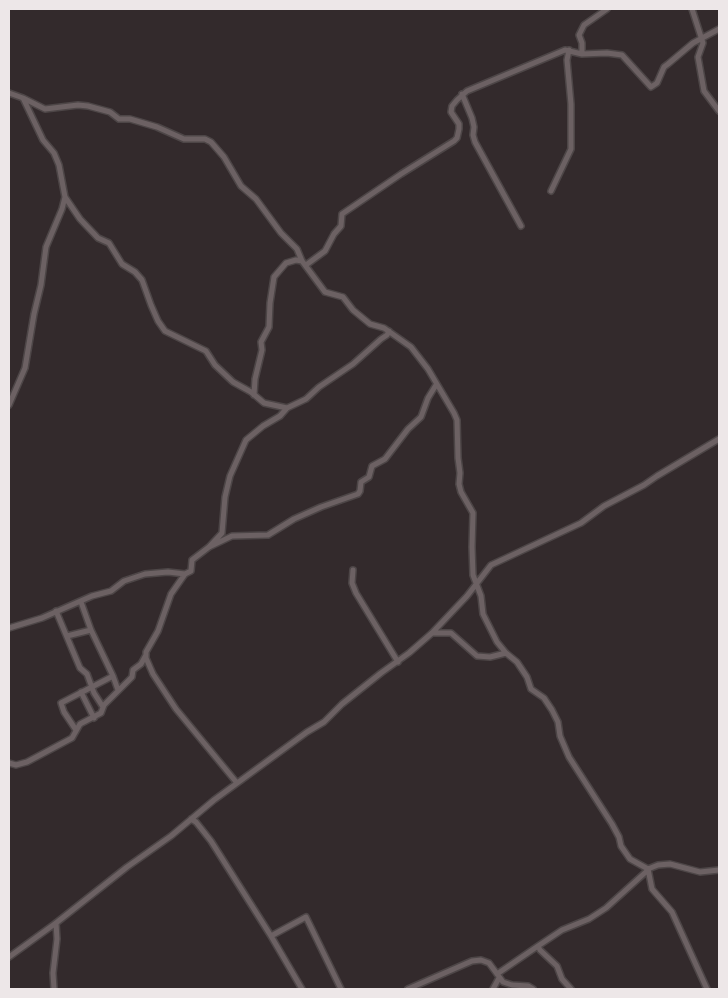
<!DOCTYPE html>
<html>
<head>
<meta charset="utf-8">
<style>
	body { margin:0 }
	#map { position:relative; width:728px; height:998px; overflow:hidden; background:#332a2c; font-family:"Open Sans",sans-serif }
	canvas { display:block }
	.frame { position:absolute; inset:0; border:10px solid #ede7e8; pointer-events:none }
</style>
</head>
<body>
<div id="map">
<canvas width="728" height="998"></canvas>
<div class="frame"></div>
</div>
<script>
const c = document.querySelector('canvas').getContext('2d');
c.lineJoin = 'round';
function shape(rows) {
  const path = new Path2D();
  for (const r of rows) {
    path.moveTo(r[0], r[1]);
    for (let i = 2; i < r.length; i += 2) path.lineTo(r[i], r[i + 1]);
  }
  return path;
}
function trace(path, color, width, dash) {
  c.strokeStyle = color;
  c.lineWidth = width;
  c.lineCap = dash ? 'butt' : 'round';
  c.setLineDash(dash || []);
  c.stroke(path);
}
const minor = shape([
	[692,9,703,43,698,57,704,91,719,111],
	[582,54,582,43,579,35,584,25,607,9],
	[9,93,23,98,43,140,54,153,59,165,65,197,62,209,46,247,41,285,34,314,25,368,9,405],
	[462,94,472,118,474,127,473,135,475,142,521,226],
	[23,98,45,109,78,105,88,106,110,112,119,119,130,119,157,127,184,139,205,139,211,142,224,157,241,186,256,199,281,233,297,249,302,261,325,292,343,297,353,310,370,324,384,328,411,347,428,369,454,413,457,420,458,458,460,473,459,484,461,492,473,513,472,547,473,575,481,596,483,614,497,642,506,653,517,662,527,677,531,689,544,698,552,710,558,722,560,736,569,757,612,824,619,837,621,846,630,859,648,869,658,865,670,864,700,872,719,870],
	[551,191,571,149,571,104,567,60,569,50],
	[65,197,80,219,98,238,109,243,122,264,135,272,142,280,151,305,158,321,165,331,206,351,215,365,233,382,251,392,264,403,287,408],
	[306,265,325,251,334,234,341,226,342,214,401,174,454,141,457,138,459,129,459,124,451,112,452,106,457,100,467,91,565,50,582,54,607,53,622,55,651,87,657,83,664,67,668,64,693,43,719,29],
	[254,395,255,379,262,350,261,342,269,327,270,303,274,277,286,263,296,260,302,261],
	[209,547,232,536,268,535,294,519,321,507,358,494,360,491,361,482,369,477,372,466,385,459,408,429,421,417,428,398,436,385],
	[353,570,352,583,356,593,398,662],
	[81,602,91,630,113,676,118,690],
	[56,611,80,668,87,674,94,693,103,707],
	[9,628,42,618,92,596,111,591,124,581,145,574,168,572,185,574],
	[432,633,451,633,477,656,490,657,506,653],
	[67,636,91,630],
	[81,692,94,718],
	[76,730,64,712,61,703,113,676],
	[9,763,16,765,27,762,72,738,80,724,101,713,104,705,132,677,133,670,141,664,146,655],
	[237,783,176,709,153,674,146,658,146,652,158,631,171,594,185,574,191,571,192,560,209,547,222,533,225,497,230,476,246,440,263,426,280,416,287,408,306,399,319,387,353,364,381,339,387,335,389,331],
	[191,819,196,822,211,841,271,936,302,989],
	[648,869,652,889,672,912,707,989],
	[271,936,306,917,341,989],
	[9,957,56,923,127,867,171,836,214,800,307,732,324,722,342,704,381,673,409,653,432,633,467,596,491,565,581,523,604,506,644,485,657,476,719,439],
	[497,974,538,946],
	[54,989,53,973,57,939,56,923],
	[408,989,472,961,481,960,489,963,503,982,512,985,528,986,533,989],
	[493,989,499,978],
	[571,989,562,979,557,966,540,950,538,946,562,930,589,919,606,908,648,870]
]);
trace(minor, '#4d4647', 8);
trace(minor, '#6c6163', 5);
</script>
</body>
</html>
